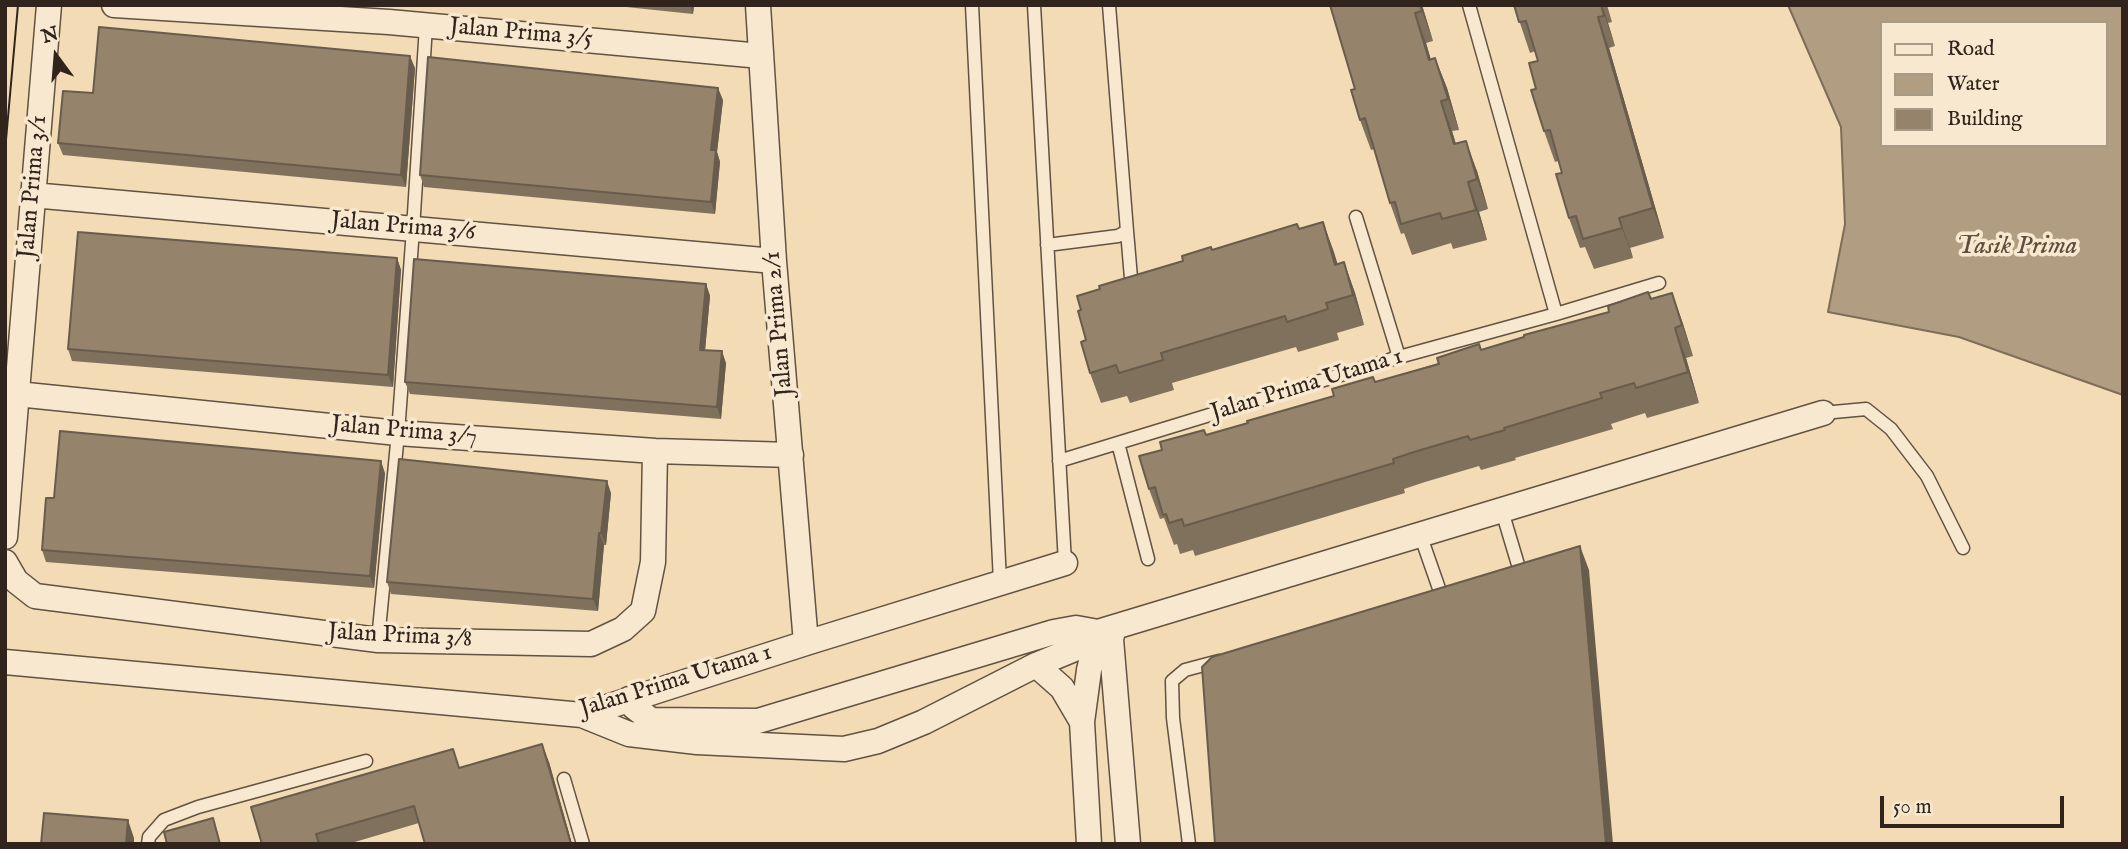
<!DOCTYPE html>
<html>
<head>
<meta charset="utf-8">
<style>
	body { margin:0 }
	#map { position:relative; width:2128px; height:849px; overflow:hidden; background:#f3dbb5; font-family:"IM FELL English",serif }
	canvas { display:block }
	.frame { position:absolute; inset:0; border:7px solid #30241c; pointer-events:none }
	.legend { position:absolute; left:1880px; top:21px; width:228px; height:126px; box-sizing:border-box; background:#f7e8cf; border:2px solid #a79a87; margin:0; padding:9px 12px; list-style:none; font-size:21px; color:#30241c }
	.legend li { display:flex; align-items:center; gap:14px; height:35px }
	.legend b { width:35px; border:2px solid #a79a87 }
	.north { position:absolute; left:21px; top:21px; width:70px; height:70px; -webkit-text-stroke:5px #f7e8cf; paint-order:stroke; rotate:344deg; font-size:19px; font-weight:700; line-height:28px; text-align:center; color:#30241c }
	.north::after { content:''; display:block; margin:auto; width:24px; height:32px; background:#30241c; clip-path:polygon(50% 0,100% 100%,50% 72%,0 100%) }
	.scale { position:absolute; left:1880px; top:796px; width:184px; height:32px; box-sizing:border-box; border:4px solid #30241c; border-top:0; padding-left:9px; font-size:21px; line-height:24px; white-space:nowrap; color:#30241c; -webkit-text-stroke:5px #f7e8cf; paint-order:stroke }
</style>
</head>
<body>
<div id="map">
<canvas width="2128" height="849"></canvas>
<div class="frame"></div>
<ul class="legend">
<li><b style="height:9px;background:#f7e8cf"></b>Road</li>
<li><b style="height:19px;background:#b19d81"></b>Water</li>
<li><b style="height:19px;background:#95836c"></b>Building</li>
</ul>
<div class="north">N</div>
<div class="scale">50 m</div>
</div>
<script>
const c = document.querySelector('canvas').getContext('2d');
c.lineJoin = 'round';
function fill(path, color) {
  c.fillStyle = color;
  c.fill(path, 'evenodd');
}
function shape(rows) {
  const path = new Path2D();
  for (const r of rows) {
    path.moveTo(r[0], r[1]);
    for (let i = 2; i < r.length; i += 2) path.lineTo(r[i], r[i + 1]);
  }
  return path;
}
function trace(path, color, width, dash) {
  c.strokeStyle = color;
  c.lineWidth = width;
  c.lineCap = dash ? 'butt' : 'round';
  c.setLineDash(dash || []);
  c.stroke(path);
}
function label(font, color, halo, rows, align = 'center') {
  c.font = font + ' "IM FELL English",serif';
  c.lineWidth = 7;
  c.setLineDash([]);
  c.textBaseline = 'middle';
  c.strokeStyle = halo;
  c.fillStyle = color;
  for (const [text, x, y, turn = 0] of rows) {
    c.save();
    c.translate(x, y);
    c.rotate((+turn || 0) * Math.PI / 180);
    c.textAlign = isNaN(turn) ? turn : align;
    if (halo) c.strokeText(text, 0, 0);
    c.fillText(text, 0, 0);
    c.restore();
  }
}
const water = shape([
	[1788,5,2123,5,2123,395,1959,337,1828,312,1845,224,1841,127,1788,5],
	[1881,23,2105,23,2105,145,1881,145,1881,23]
]);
fill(water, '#b19d81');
trace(water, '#7d6d59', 2);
const service = shape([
	[972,5,1000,582],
	[1034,5,1065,563],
	[1469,5,1556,314],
	[1356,217,1399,357],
	[1127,231,1131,278],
	[1047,245,1118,236,1127,231,1109,5],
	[1823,413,1866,409,1891,429,1927,476,1963,548],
	[1118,443,1148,559],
	[1059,461,1399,357,1556,314,1659,283],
	[1502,511,1522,578],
	[1420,534,1443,600,1440,601],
	[378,640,398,433,413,229,426,26],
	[564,779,583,844],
	[148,844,149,837,164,820,198,807,366,761],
	[1189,844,1173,718,1172,681,1185,670,1219,661]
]);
const minor = shape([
	[114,5,389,22,761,56],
	[758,5,774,261,806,643],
	[32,195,774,261],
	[17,394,398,433,655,451,791,455],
	[5,537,49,5],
	[5,562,16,581,35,596,378,640,591,644,623,629,643,611,653,562,655,451],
	[1114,627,1111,639,1128,844],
	[5,662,582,715,806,643,1065,563],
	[1036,665,1062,688,1082,722,1089,844],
	[629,699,634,707,651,720,758,721,1054,632,1076,628,1098,632],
	[582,715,629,734,697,742,844,749,878,741,924,722,1036,665,1077,648,1098,632,1823,413],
	[1082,722,1089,670,1098,632]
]);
trace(service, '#615242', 15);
trace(minor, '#615242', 27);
trace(service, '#f7e8cf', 12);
trace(minor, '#f7e8cf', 24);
trace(shape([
	[5,151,18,5]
]), '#30241c', 2);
fill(shape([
	[607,5,694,5,693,14],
	[1330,5,1422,5,1433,41,1426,43,1431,60,1435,58,1447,88,1459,130,1452,131,1456,144,1477,171,1488,209,1479,212,1487,240,1453,249,1451,243,1412,255,1404,233,1401,234,1390,203,1374,149,1371,150,1360,120,1355,89],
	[1514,5,1607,5,1612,22,1608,23,1615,46,1609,48,1664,238,1630,248,1633,258,1594,269,1585,247,1580,248,1569,218,1562,173,1558,161,1555,162,1544,131,1536,89,1538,61,1535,51,1530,53],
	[415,68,406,187,63,155,58,143,93,93],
	[723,100,717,152,720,162,715,214,424,187,420,175],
	[1323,222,1337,264,1344,262,1355,293,1364,325,1337,333,1339,340,1298,352,1296,347,1172,383,1174,390,1130,403,1127,396,1101,403,1090,373,1086,340,1081,310,1100,289,1213,250,1299,229],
	[397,258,401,270,393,387,72,361,68,349],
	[706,284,710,296,705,350,726,363,721,419,410,394,405,382],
	[1672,293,1683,324,1693,356,1686,358,1699,403,1647,418,1645,413,1611,424,1613,429,1515,458,1516,460,1481,470,1479,466,1425,482,1404,489,1405,493,1195,556,1193,550,1180,554,1177,544,1174,545,1164,518,1160,519,1149,489,1162,450,1206,435,1334,396,1375,382],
	[385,473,374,588,46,562,42,550,54,498],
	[611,493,606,545,604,545,598,611,391,594,387,582],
	[549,762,572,844,425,844,419,823,348,844,262,844,460,768]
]), '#80715d');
fill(shape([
	[690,5,694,5,693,14],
	[1420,5,1422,5,1433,41,1422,11],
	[1601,5,1602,5,1608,23,1615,46],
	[1415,13,1426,43,1440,91,1429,60],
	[1598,17,1609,48,1664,238,1653,208],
	[410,56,415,68,406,187,401,175],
	[1435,58,1447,88,1459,130,1448,99],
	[718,88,723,100,717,152,720,162,715,214,711,202,711,150],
	[1441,101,1452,131,1465,175,1454,144],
	[1466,141,1477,171,1488,209,1477,179],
	[1468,182,1479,212,1487,240,1476,210],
	[1619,218,1630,248,1633,258,1622,228],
	[1323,222,1334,252,1347,295,1335,265],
	[397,258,401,270,393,387,388,375],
	[1344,262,1355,293,1364,325,1353,295],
	[706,284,710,296,704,362,700,350],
	[1672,293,1683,324,1693,356,1682,325],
	[1675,328,1686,358,1699,403,1688,372],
	[722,351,726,363,721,419,717,407],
	[381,461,385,473,374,588,370,576],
	[607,481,611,493,606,545,601,533],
	[599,533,604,545,598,611,593,599],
	[1580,546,1589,570,1613,844,1606,844],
	[542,744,549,762,572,844,571,844],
	[128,820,134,838,134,844,126,844]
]), '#685c4c');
const building = shape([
	[1330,5,1420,5,1422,11,1415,13,1429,60,1435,58,1448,99,1441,101,1454,144,1466,141,1477,179,1468,182,1476,210,1442,219,1440,213,1401,224,1395,202,1390,203,1365,118,1360,120,1351,90,1355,89,1330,5],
	[1514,5,1601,5,1604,16,1598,17,1653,208,1619,218,1622,228,1583,239,1576,216,1569,218,1556,174,1562,173,1550,130,1544,131,1531,90,1536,89,1529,63,1538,61,1526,21,1519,22,1514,5],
	[99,27,410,56,401,175,58,143,63,91,93,93,99,27],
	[428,57,718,88,711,150,716,150,711,202,420,175,428,57],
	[1323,222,1335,265,1344,262,1353,295,1326,303,1328,309,1287,322,1285,316,1161,353,1163,360,1119,373,1116,365,1090,373,1081,342,1086,340,1078,311,1081,310,1077,296,1100,289,1099,286,1183,261,1182,256,1211,247,1212,250,1297,224,1299,229,1323,222],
	[78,232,397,258,388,375,68,349,78,232],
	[414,259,706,284,700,350,722,351,717,407,405,382,414,259],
	[1648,292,1651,299,1672,293,1682,325,1675,328,1688,372,1636,388,1634,383,1600,393,1602,398,1504,428,1505,430,1470,440,1468,436,1414,452,1393,459,1394,463,1184,526,1182,519,1169,523,1166,514,1163,515,1155,487,1149,489,1139,456,1162,450,1160,442,1204,430,1206,435,1248,423,1247,421,1334,396,1332,389,1373,377,1375,382,1439,364,1437,358,1479,344,1481,350,1524,337,1524,335,1609,312,1608,306,1648,292],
	[60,431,381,461,370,576,42,550,46,498,54,498,60,431],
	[399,459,607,481,601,533,599,533,593,599,387,582,399,459],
	[1580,546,1606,844,1215,844,1202,667,1212,657,1580,546],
	[542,744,571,844,425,844,414,806,316,834,319,844,262,844,251,807,453,749,459,768,542,744],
	[44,813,128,820,126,844,41,844,44,813],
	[213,818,220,844,167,844,164,832,213,818]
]);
fill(building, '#95836c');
trace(building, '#685c4c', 2);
label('24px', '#30241c', '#f7e8cf', [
	["Jalan Prima 3/5",521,34,5],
	["Jalan Prima 3/1",34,187,-85],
	["Jalan Prima 3/6",403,228,5],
	["Jalan Prima 2/1",780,324,-95],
	["Jalan Prima Utama 1",1307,386,-17],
	["Jalan Prima 3/7",404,432,5],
	["Jalan Prima 3/8",400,637,3],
	["Jalan Prima Utama 1",676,682,-17]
]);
label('italic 26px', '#5d4e3f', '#f7e8cf', [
	["Tasik Prima",2017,248]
]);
</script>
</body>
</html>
